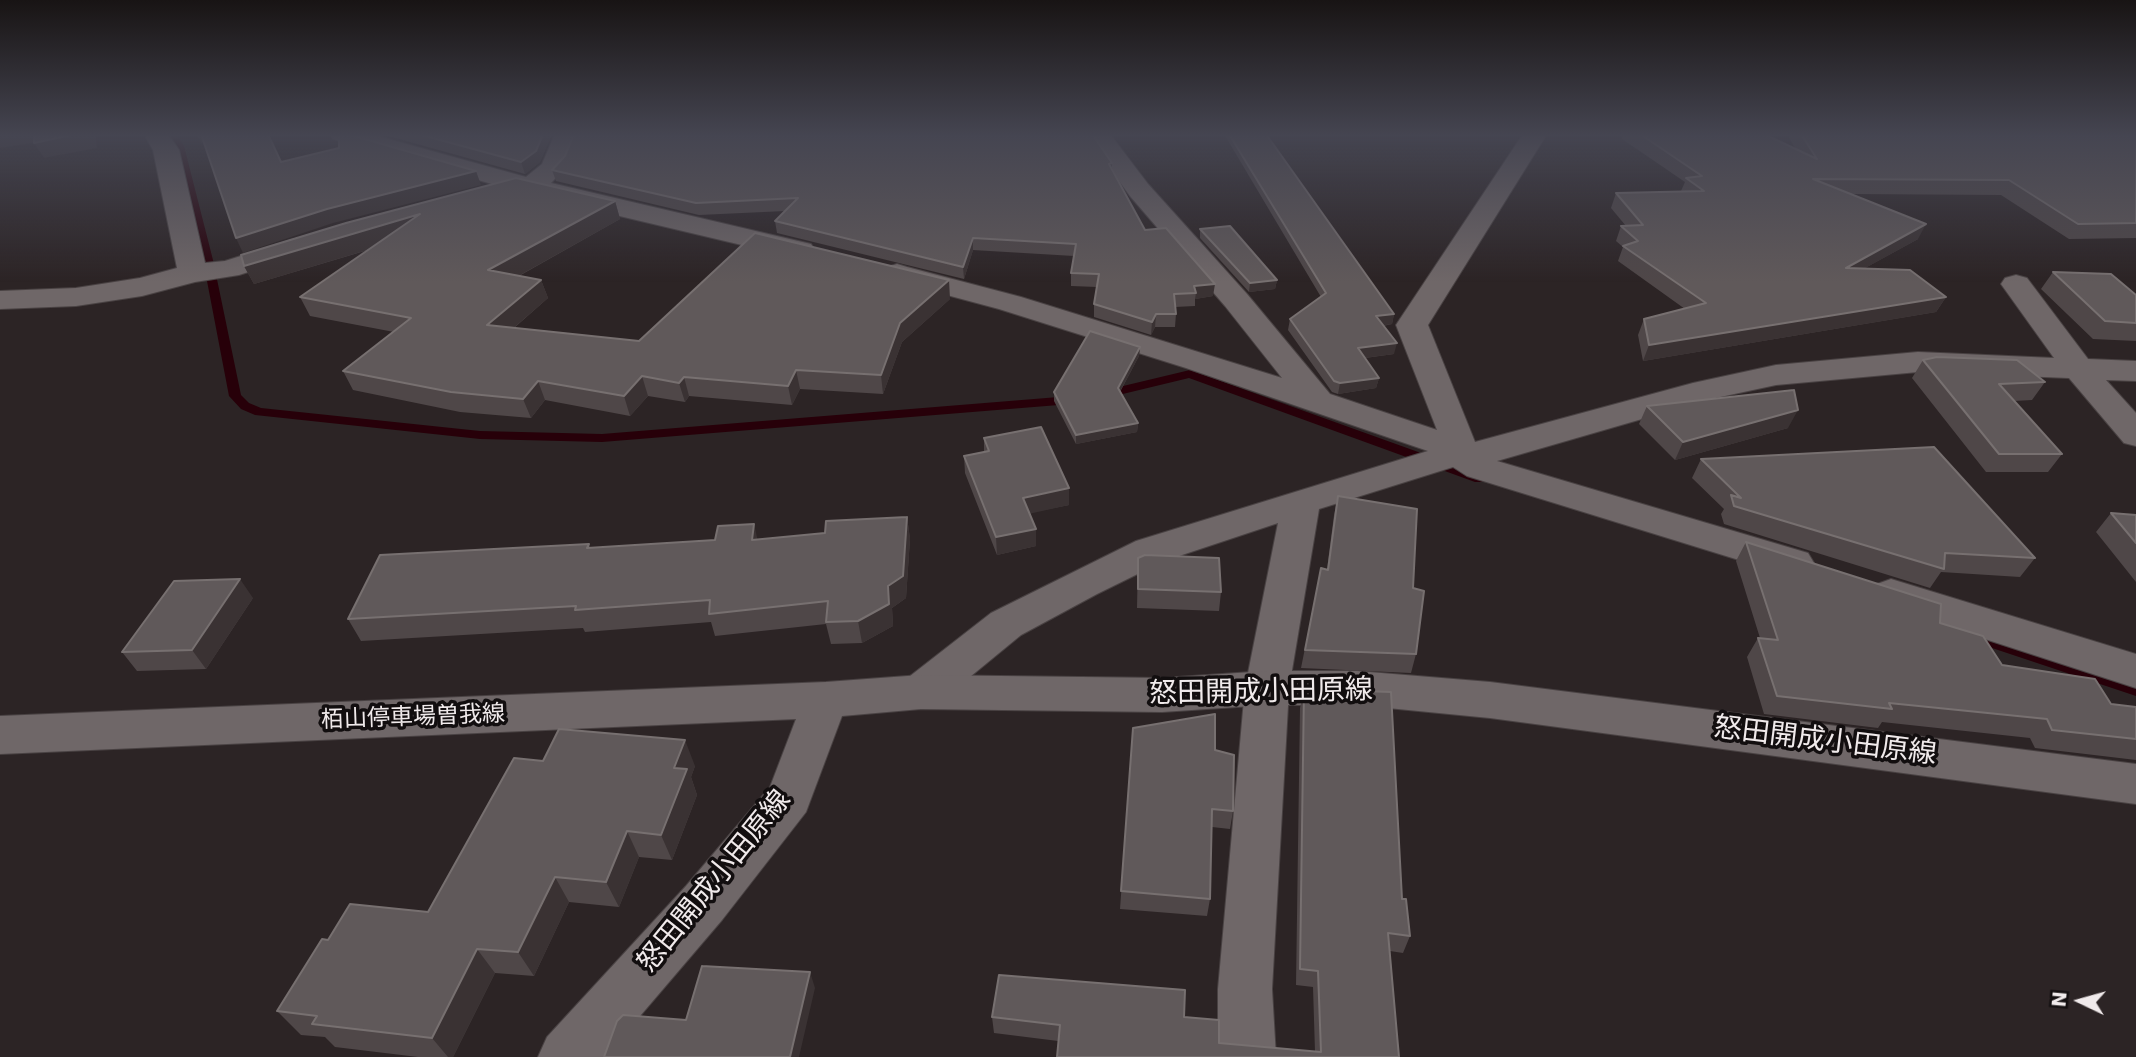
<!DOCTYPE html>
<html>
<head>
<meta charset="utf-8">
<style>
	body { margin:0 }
	#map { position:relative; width:2136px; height:1057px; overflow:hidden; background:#2c2425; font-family:"DejaVu Sans",sans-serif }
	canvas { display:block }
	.north { position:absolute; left:2045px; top:966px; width:70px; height:70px; -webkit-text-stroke:5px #120e0f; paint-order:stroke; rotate:275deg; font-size:19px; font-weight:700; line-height:28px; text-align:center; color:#f0eaeb }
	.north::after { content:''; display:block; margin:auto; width:24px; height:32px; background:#f0eaeb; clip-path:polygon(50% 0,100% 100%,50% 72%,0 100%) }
</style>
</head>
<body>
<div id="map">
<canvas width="2136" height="1057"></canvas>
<div class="north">N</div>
</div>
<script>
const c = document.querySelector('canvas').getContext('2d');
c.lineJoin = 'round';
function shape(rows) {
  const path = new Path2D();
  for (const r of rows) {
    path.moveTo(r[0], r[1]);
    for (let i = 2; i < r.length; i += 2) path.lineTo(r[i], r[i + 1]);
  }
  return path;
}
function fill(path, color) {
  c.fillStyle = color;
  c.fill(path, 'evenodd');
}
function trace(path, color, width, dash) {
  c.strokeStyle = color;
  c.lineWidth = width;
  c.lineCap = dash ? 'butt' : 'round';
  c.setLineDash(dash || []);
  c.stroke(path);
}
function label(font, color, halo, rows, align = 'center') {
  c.font = font + ' "DejaVu Sans","Noto Sans JP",sans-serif';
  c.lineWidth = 7;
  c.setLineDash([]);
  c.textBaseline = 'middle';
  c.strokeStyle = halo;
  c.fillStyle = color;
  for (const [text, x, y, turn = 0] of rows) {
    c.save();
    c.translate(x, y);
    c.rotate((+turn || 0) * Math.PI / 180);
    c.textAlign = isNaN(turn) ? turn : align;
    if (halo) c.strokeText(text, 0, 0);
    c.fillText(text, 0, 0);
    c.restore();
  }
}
fill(shape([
	[167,134,176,134,184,146,213,260,241,395,249,403,261,408,480,431,602,434,1071,396,1077,400,1071,404,602,442,480,439,255,415,241,409,229,396,203,260,174,146,167,134],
	[1190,370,1485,476,1487,479,1485,482,1475,482,1189,378,1102,399,1096,395,1098,392,1190,370],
	[1970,629,2136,684,2136,696,1965,639,1962,635,1965,631,1970,629]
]), '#270009');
const street = shape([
	[144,134,168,134,179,150,205,263,225,261,294,239,304,242,308,248,304,254,239,275,195,282,142,296,76,306,0,309,0,291,76,288,140,278,177,268,153,150,144,134],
	[330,134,370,134,526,177,542,164,555,134,579,134,566,167,551,183,811,244,815,250,811,256,801,259,531,195,333,139,330,134],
	[1085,134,1110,134,1148,184,1247,294,1330,394,1437,430,1396,325,1523,134,1547,134,1428,325,1475,442,1693,383,1776,365,1918,352,2054,358,2001,284,2005,278,2016,275,2027,278,2088,359,2136,361,2136,381,2106,380,2136,413,2136,446,2124,443,2069,378,1918,372,1776,385,1711,399,1497,461,1808,553,1814,563,1808,573,1794,577,1467,476,1453,467,1319,509,1289,688,1272,989,1276,1057,1218,1057,1218,989,1245,688,1278,523,1164,561,1097,594,1021,635,937,704,921,709,905,704,899,692,905,680,991,613,1136,541,1428,451,1186,368,999,309,887,279,882,273,887,267,897,264,907,267,1021,297,1282,378,1225,306,1130,196,1085,134],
	[1891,579,2136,654,2136,688,1877,604,1871,594,1877,584,1891,579]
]);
const secondary = shape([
	[1267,671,1357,671,1490,682,2136,764,2136,804,1490,718,1357,705,1267,705,1162,712,921,709,842,716,806,812,722,920,605,1057,538,1057,547,1037,686,886,770,787,796,719,0,754,0,716,826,682,921,675,1162,678,1267,671]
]);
trace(street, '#494243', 2);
trace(secondary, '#494243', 2);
fill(street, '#6f6768');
fill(secondary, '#6f6768');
fill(shape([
	[381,134,552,134,540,162,525,174],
	[1224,134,1266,134,1394,314,1392,324,1383,326,1394,354,1365,358,1379,378,1376,388,1338,394,1332,392,1288,330,1290,319,1321,297],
	[1623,134,1764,134,1796,150,1787,134,2136,134,2136,238,2069,239,2001,195,1850,194,1918,239,1865,268,1946,297,1936,312,1643,361,1638,335,1644,319,1685,309,1618,261,1623,247,1616,241,1621,226,1626,226,1611,208,1616,193,1681,191,1685,182,1622,139],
	[565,156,1112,163,1112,168,1145,230,1213,296,1195,299,1195,306,1175,307,1176,314,1175,327,1155,327,1151,335,1094,317,1094,304,1097,287,1071,286,1071,273,1074,256,973,250,964,279,777,233,775,221,785,211,699,215,556,181,552,170],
	[615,201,620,219,519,276,541,280,548,298,514,328,639,341,950,299,902,342,883,394,800,389,792,405,689,396,685,402,648,396,630,416,545,400,531,418,460,412,353,390,343,371,394,332,310,316,300,297,368,250,254,284,244,266],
	[1200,229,1277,280,1275,289,1249,292,1200,238],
	[2053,272,2136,295,2136,341,2093,339,2041,289],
	[1140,347,1139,356,1120,392,1138,423,1137,432,1076,444,1054,401,1054,392],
	[1923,360,2045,382,2032,400,2014,401,2062,454,2048,472,1986,472,1912,378],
	[1647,406,1788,428,1675,460,1639,424],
	[984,438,1069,488,1069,505,1029,513,1036,529,1036,546,997,555,965,473,964,456,984,452],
	[1701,459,2035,558,2020,577,1941,572,1930,588,1724,524,1721,514,1724,509,1692,478],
	[1338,496,1413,588,1416,654,1411,673,1301,668,1321,568,1327,569,1334,515],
	[2111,513,2136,515,2136,582,2096,532],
	[907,517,910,539,906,598,892,608,893,626,862,643,831,644,826,624,715,636,711,622,585,632,583,628,361,641,348,619,589,544,590,548,758,539,825,533],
	[1746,542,1940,623,2002,665,2111,704,2136,707,2136,760,2035,748,2030,738,1882,722,1878,728,1764,714,1747,657,1758,638,1760,638,1736,561],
	[1138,558,1221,592,1219,611,1137,608],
	[253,598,206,669,137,671,122,652],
	[1304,689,1410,936,1403,953,1390,951,1399,1057,1058,1041,994,1033,992,1017,1184,1017,1219,1043,1315,1052,1313,987,1296,985,1300,708],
	[1133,728,1215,750,1233,811,1230,829,1212,827,1210,899,1207,916,1120,909],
	[543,761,695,766,691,777,697,795,672,860,639,857,619,907,569,902,534,976,495,973,453,1057,418,1057,335,1047,325,1037,301,1035,277,1011,428,912]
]), '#4f4748');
fill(shape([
	[0,134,116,134,96,137,97,148,44,158,34,143,38,142,0,148],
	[196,134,202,134,206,142,201,143],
	[543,134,552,134,540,162,525,174,521,162],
	[476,171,481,185,333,223,243,253,236,238,327,209],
	[615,201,620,219,495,289,488,270],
	[420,214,427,232,254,284,244,266],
	[1926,224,1918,239,1838,283,1846,268],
	[973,238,973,250,964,279,963,267],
	[541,280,548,298,495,344,487,325],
	[949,280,950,299,902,342,883,394,881,375,900,323],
	[1277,280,1275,289,1249,292,1250,283],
	[1215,284,1213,296,1195,299,1196,293,1194,286],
	[1946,297,1936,312,1643,361,1649,345],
	[1156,314,1155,327,1151,335,1152,322],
	[1394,314,1392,324,1374,327,1376,316],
	[1397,343,1394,354,1356,359,1358,348],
	[1140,347,1139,356,1117,397,1118,388],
	[796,370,800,389,792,405,788,386],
	[642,376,648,396,630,416,624,396],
	[684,377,689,396,685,402,679,383],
	[1379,378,1376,388,1338,394,1340,383],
	[538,381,545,400,531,418,523,399],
	[1798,410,1788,428,1675,460,1683,442],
	[1138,423,1137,432,1076,444,1076,435],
	[1069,488,1069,505,1024,515,1023,498],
	[907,517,910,539,906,598,892,608,893,626,862,643,858,621,888,586],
	[754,524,759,546,752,540],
	[1036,529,1036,546,997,555,996,537],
	[240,579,253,598,206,669,192,650],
	[685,740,695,766,691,777,697,795,672,860,661,835,674,768],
	[627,831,639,857,619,907,606,882],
	[555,877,569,902,534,976,518,952],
	[477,949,495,973,453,1057,448,1057,432,1038],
	[810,972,815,988,799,1057,790,1057]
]), '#3a3233');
const building = shape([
	[34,134,76,134,34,143,34,134],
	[201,134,268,134,281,162,339,148,339,134,347,134,476,171,327,209,236,238,201,134],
	[418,134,543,134,536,151,521,162,418,134],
	[574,134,1092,134,1112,163,1109,164,1145,230,1166,228,1215,284,1194,286,1196,293,1174,294,1176,314,1156,314,1152,322,1094,304,1099,274,1071,273,1076,244,973,238,963,267,775,221,798,198,696,203,552,170,565,156,574,134],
	[1229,134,1266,134,1394,314,1376,316,1397,343,1358,348,1379,378,1340,383,1334,381,1290,319,1326,293,1229,134],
	[1640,134,1764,134,1817,159,1801,134,2136,134,2136,223,2078,224,2009,180,1813,179,1926,224,1846,268,1910,270,1946,297,1649,345,1644,319,1706,303,1623,246,1638,241,1621,226,1643,225,1616,193,1704,191,1686,178,1702,176,1640,134],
	[516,178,615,201,488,270,541,280,487,325,639,341,755,233,949,280,900,323,881,375,796,370,788,386,684,377,679,383,642,376,624,396,538,381,523,399,451,392,343,371,411,318,300,297,420,214,244,266,241,255,346,223,516,178],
	[1230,226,1277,280,1250,283,1200,229,1230,226],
	[2053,272,2111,274,2136,295,2136,323,2105,321,2053,272],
	[1090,331,1140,347,1118,388,1138,423,1076,435,1054,392,1090,331],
	[1937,357,2017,360,2045,382,1999,384,2062,454,1999,454,1923,360,1937,357],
	[1794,390,1798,410,1683,442,1647,406,1794,390],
	[1041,427,1069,488,1023,498,1036,529,996,537,964,456,989,451,984,438,1041,427],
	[1934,447,2035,558,1945,553,1944,569,1734,506,1731,495,1741,498,1701,459,1934,447],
	[1338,496,1417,509,1413,588,1424,591,1416,654,1305,650,1321,568,1328,570,1338,496],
	[2111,513,2136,515,2136,543,2111,513],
	[907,517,903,576,888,586,889,604,858,621,826,622,828,601,709,614,710,600,575,610,576,606,348,619,380,555,589,544,587,548,715,540,718,526,754,524,752,540,825,533,826,521,907,517],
	[1746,542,1941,604,1940,623,1983,636,2002,665,2095,679,2111,704,2136,707,2136,739,2052,730,2047,719,1889,703,1892,709,1777,696,1758,638,1778,640,1746,542],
	[1145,555,1219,558,1221,592,1138,589,1138,558,1145,555],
	[240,579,192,650,122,652,174,581,240,579],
	[1304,689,1391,692,1402,899,1406,899,1410,936,1388,933,1399,1057,1057,1057,1060,1025,992,1017,999,975,1185,990,1184,1017,1219,1020,1219,1043,1321,1052,1318,971,1300,969,1304,689],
	[1215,714,1215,750,1234,755,1233,811,1212,809,1210,899,1121,891,1133,728,1215,714],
	[559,729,685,740,674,768,687,769,661,835,627,831,606,882,555,877,518,952,477,949,432,1038,312,1024,317,1016,277,1011,322,939,328,940,350,904,428,912,514,758,543,761,559,729],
	[702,966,810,972,790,1057,604,1057,617,1021,623,1015,686,1020,702,966]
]);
fill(building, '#60595a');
trace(building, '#777070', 2);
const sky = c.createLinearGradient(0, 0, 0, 282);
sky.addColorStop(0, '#181414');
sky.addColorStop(0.48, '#454551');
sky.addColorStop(1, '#45455100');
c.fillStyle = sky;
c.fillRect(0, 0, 2136, 282);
label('23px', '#f0eaeb', '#120e0f', [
	["栢山停車場曽我線",413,718,-2]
]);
label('28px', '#f0eaeb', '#120e0f', [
	["怒田開成小田原線",1261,693,-1],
	["怒田開成小田原線",1825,742,7],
	["怒田開成小田原線",715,882,-51]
]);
</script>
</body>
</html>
